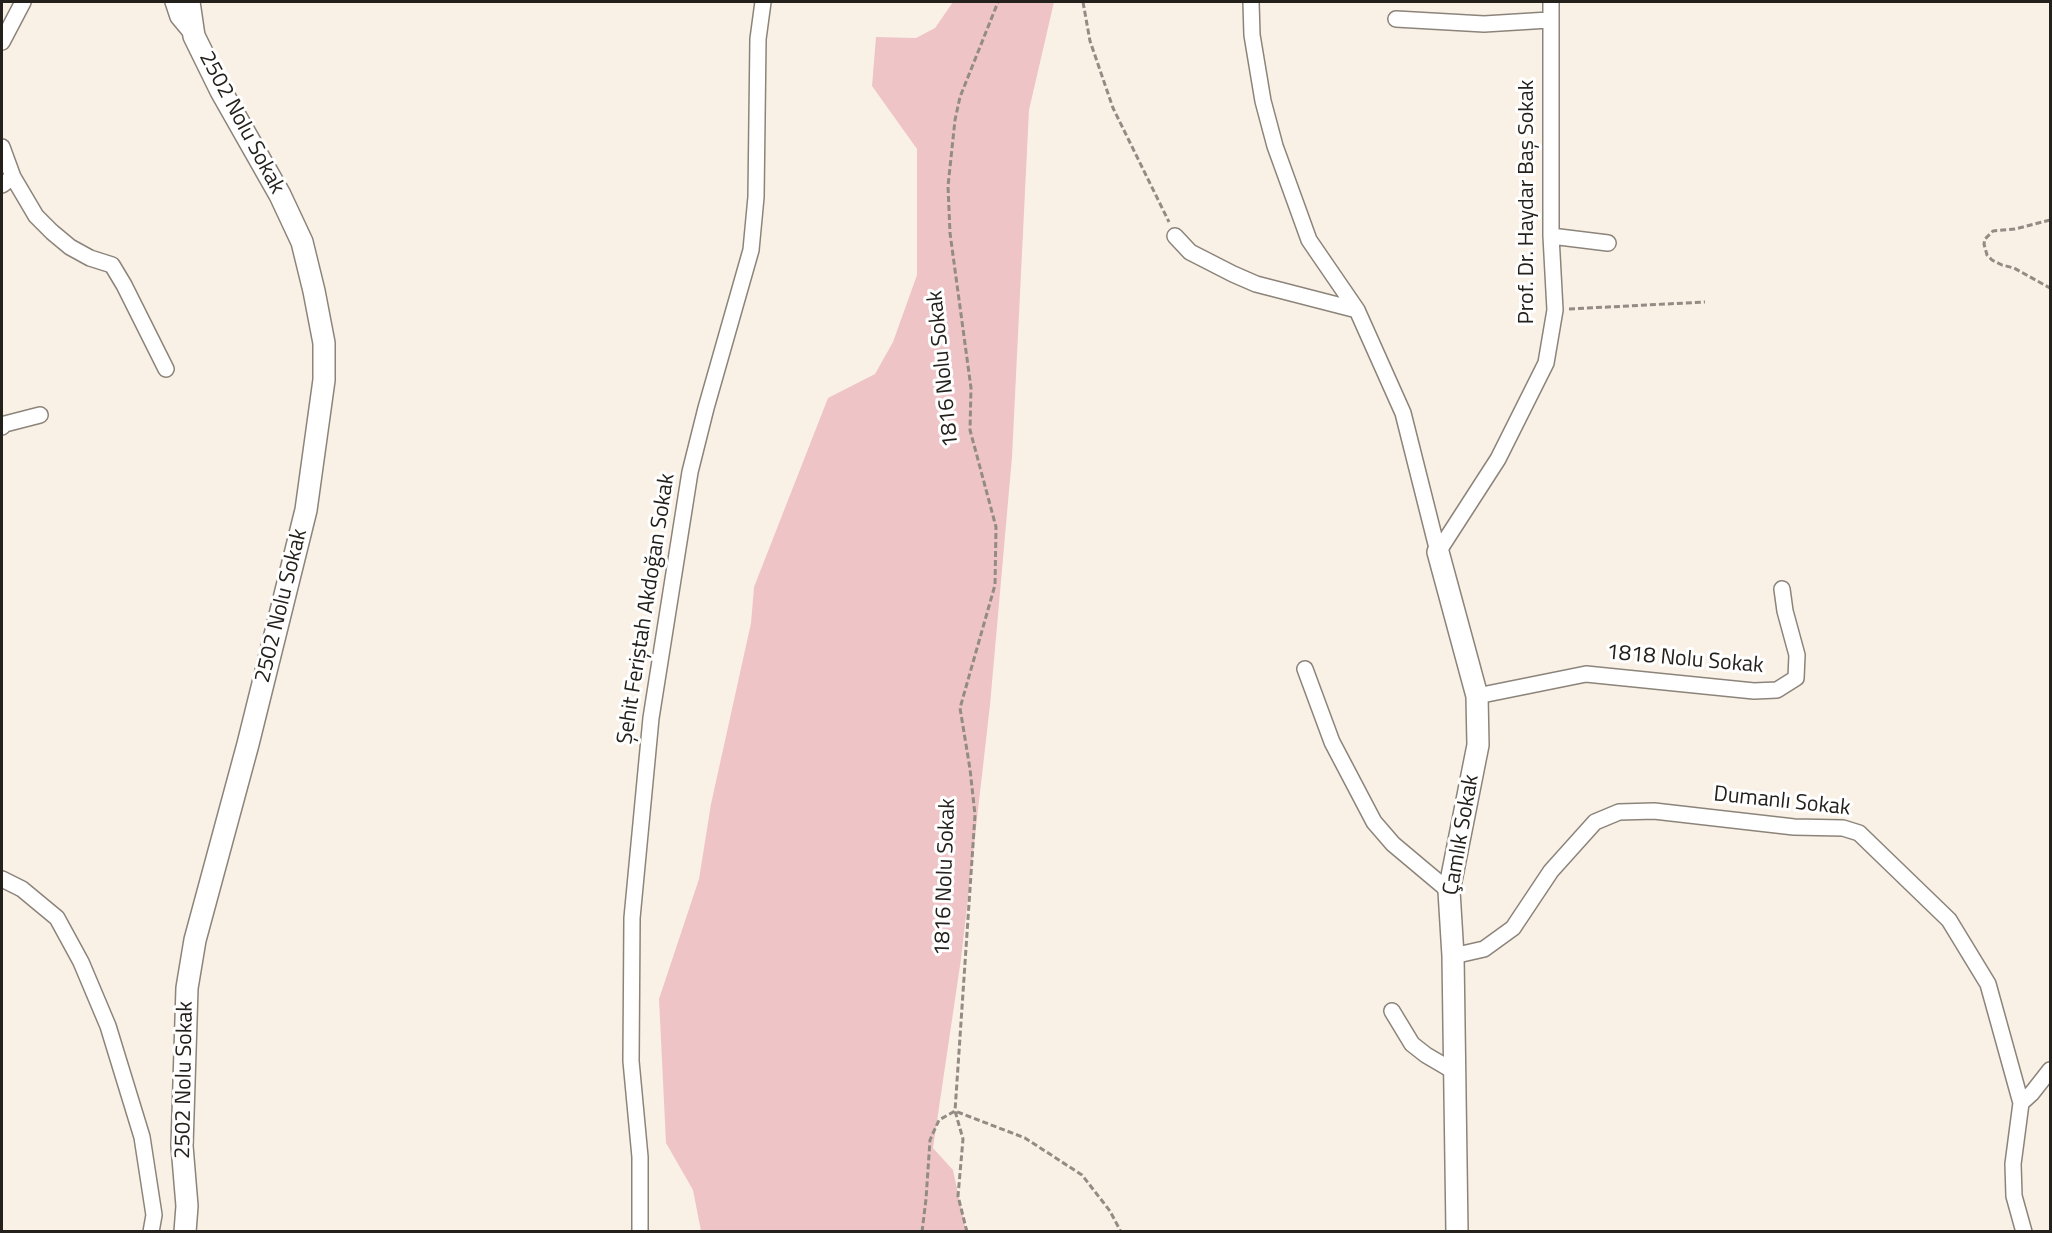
<!DOCTYPE html>
<html>
<head>
<meta charset="utf-8">
<style>
	body { margin:0 }
	#map { position:relative; width:2052px; height:1233px; overflow:hidden; background:#faf1e6; font-family:"Titillium Web",sans-serif }
	canvas { display:block }
	.frame { position:absolute; inset:0; border:3px solid #24201c; pointer-events:none }
</style>
</head>
<body>
<div id="map">
<canvas width="2052" height="1233"></canvas>
<div class="frame"></div>
</div>
<script>
const c = document.querySelector('canvas').getContext('2d');
c.lineJoin = 'round';
function fill(path, color) {
  c.fillStyle = color;
  c.fill(path, 'evenodd');
}
function shape(rows) {
  const path = new Path2D();
  for (const r of rows) {
    path.moveTo(r[0], r[1]);
    for (let i = 2; i < r.length; i += 2) path.lineTo(r[i], r[i + 1]);
  }
  return path;
}
function trace(path, color, width, dash) {
  c.strokeStyle = color;
  c.lineWidth = width;
  c.lineCap = dash ? 'butt' : 'round';
  c.setLineDash(dash || []);
  c.stroke(path);
}
function label(font, color, halo, rows, align = 'center') {
  c.font = font + ' "Titillium Web",sans-serif';
  c.lineWidth = 6;
  c.setLineDash([]);
  c.textBaseline = 'middle';
  c.strokeStyle = halo;
  c.fillStyle = color;
  for (const [text, x, y, turn = 0] of rows) {
    c.save();
    c.translate(x, y);
    c.rotate((+turn || 0) * Math.PI / 180);
    c.textAlign = isNaN(turn) ? turn : align;
    if (halo) c.strokeText(text, 0, 0);
    c.fillText(text, 0, 0);
    c.restore();
  }
}
fill(shape([
	[953,2,1054,2,1029,110,1012,457,990,705,961,959,933,1148,953,1170,966,1231,701,1231,693,1190,666,1143,659,999,699,879,711,804,751,623,754,587,828,398,875,374,893,342,917,275,917,149,872,86,876,37,916,38,935,28]
]), '#efc4c7');
const street = shape([
	[173,2,178,17,193,35],
	[1251,2,1252,35,1263,101,1275,146,1309,240,1357,310,1403,413,1438,552],
	[1396,19,1484,24,1549,20],
	[2,42,23,2],
	[2,147,13,177,2,185],
	[13,177,36,216,52,232,70,247,90,258,112,265,124,285,166,369],
	[1175,236,1190,252,1233,274,1256,284,1357,310],
	[1551,236,1608,243],
	[2,427,5,424,40,415],
	[1438,552,1498,459,1546,363,1555,310,1551,236,1551,2],
	[1305,669,1332,742,1374,822,1393,844,1449,891],
	[1477,696,1586,674,1754,691,1777,690,1796,678,1797,655,1785,611,1782,589],
	[2,879,22,889,57,918,81,962,108,1026,142,1137,154,1215,151,1232],
	[1453,956,1484,949,1513,928,1551,871,1595,822,1619,812,1654,811,1794,827,1843,828,1859,833,1949,920,1988,984,2021,1103,2013,1164,2014,1196,2024,1232],
	[1392,1011,1412,1044,1426,1055,1455,1072],
	[2021,1103,2032,1093,2050,1070],
	[640,1232,640,1157,631,1061,632,918,651,718,690,472,706,408,751,250,756,197,758,39,763,2]
]);
const secondary = shape([
	[1438,552,1477,696,1478,745,1449,891,1453,956,1457,1232],
	[185,1232,187,1206,182,1146,187,988,195,940,248,744,306,510,324,380,324,343,314,291,302,242,280,195,221,91,194,36,189,2]
]);
trace(street, '#8c847a', 18);
trace(secondary, '#8c847a', 24);
trace(shape([
	[1083,2,1090,41,1113,108,1169,222],
	[2050,220,2015,229,1993,231,1985,239,1984,244,1987,255,1992,260,2002,265,2014,268,2050,288],
	[1569,309,1705,302],
	[922,1232,926,1199,930,1140,939,1120,955,1111,1025,1138,1082,1175,1110,1211,1121,1232],
	[967,1232,958,1196,963,1139,955,1111,975,815,970,769,960,708,995,585,996,527,970,430,971,388,950,233,948,186,955,120,960,97,998,2]
]), '#928c84', 3, [6, 3]);
trace(street, '#fff', 15);
trace(secondary, '#fff', 21);
label('22px', '#24201c', '#fff', [
	["2502 Nolu Sokak",241,123,62],
	["Prof. Dr. Haydar Baş Sokak",1528,202,-90],
	["1816 Nolu Sokak",944,369,-96],
	["2502 Nolu Sokak",282,606,-76],
	["Şehit Feriştah Akdoğan Sokak",647,609,-81],
	["1818 Nolu Sokak",1685,660,5],
	["Dumanlı Sokak",1782,802,6],
	["Çamlık Sokak",1462,835,-80],
	["1816 Nolu Sokak",946,877,-88],
	["2502 Nolu Sokak",185,1080,-89]
]);
</script>
</body>
</html>
